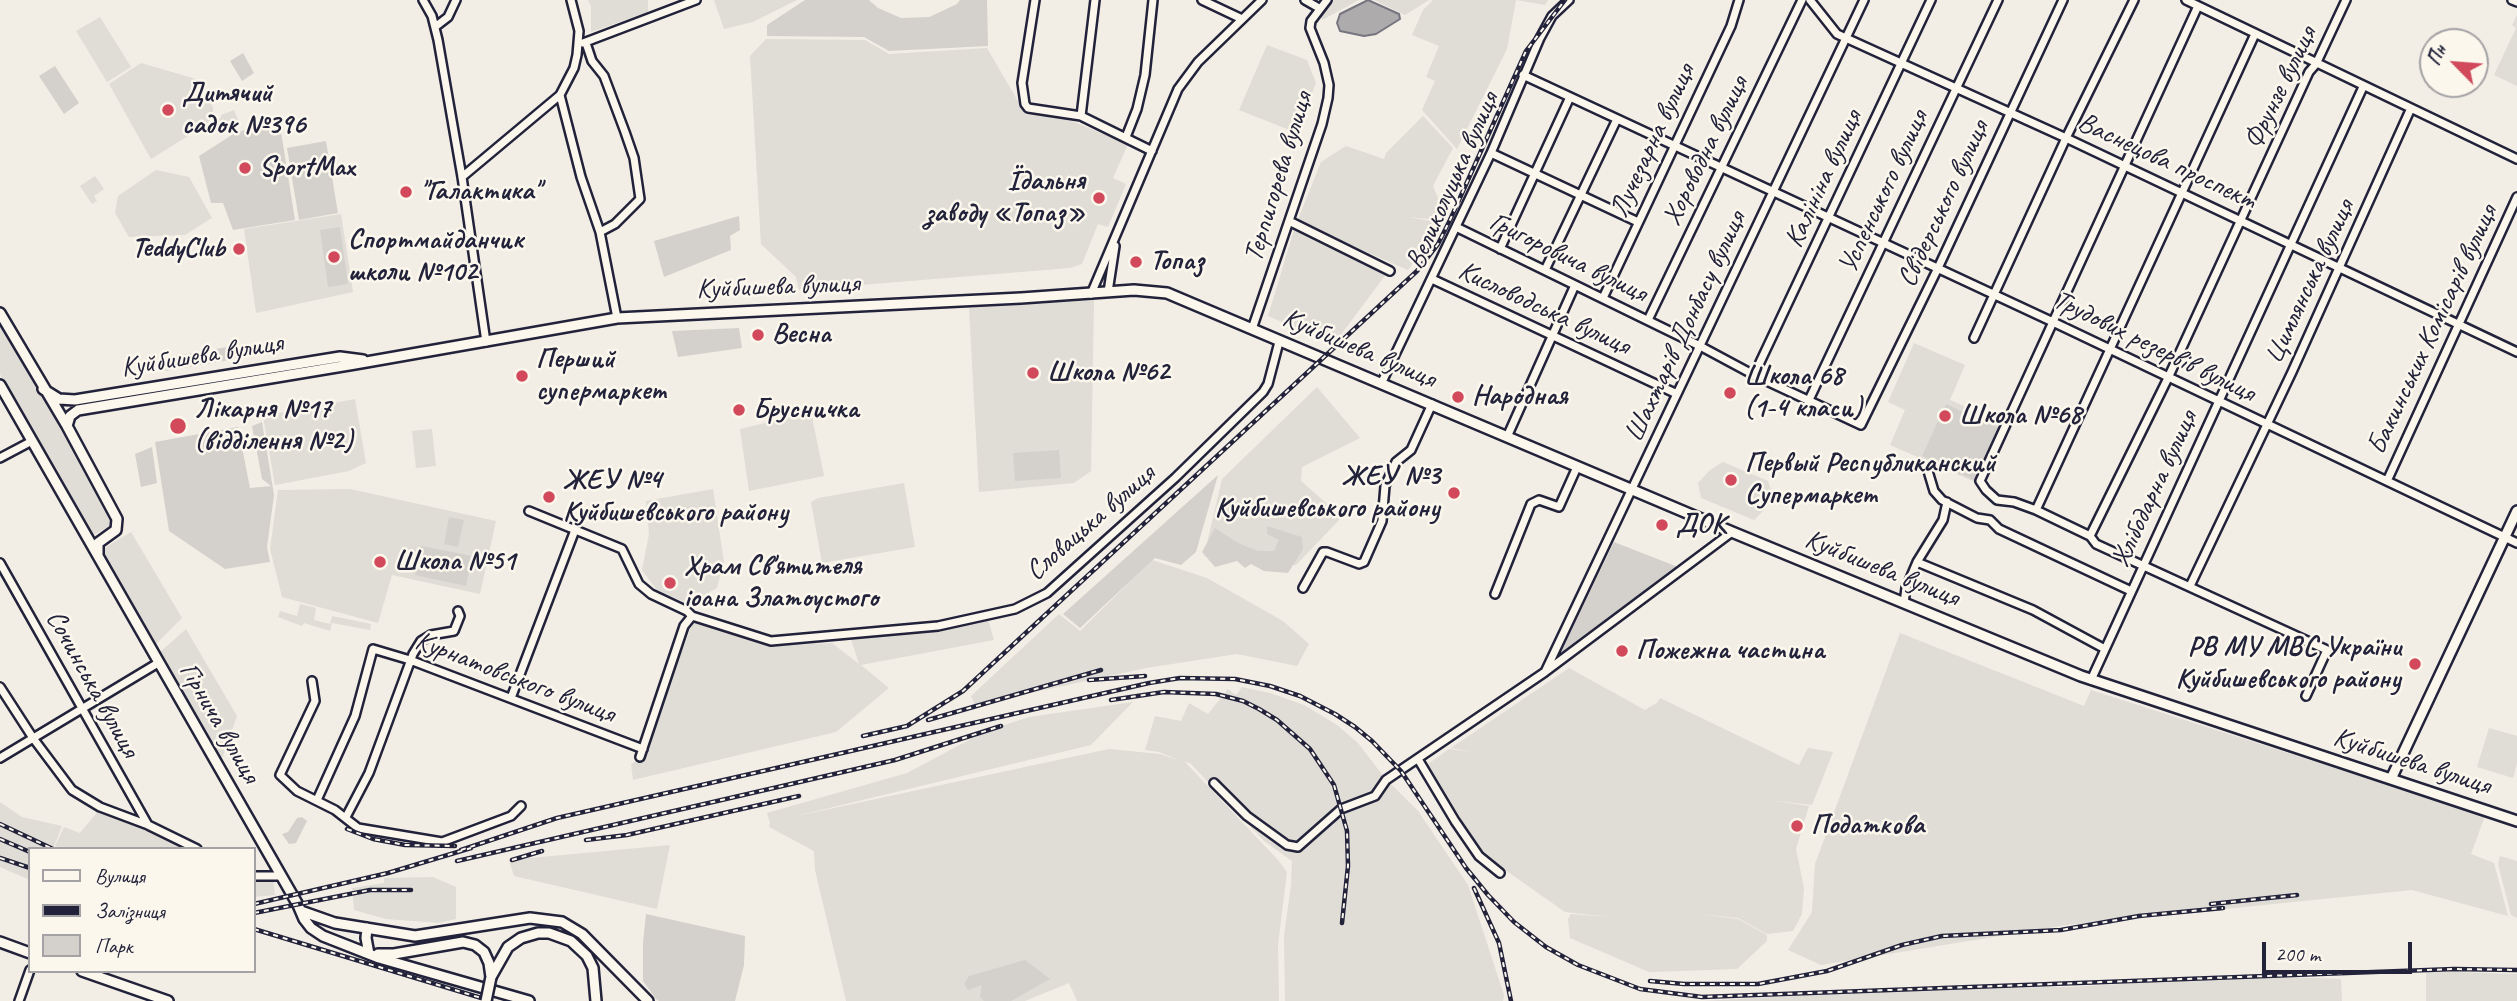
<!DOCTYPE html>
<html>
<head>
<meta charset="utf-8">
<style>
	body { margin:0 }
	#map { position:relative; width:2517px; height:1001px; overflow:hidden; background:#f2eee5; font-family:Caveat,sans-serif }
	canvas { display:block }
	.legend { position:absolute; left:28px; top:847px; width:228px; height:126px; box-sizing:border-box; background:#fbf7ec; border:2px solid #a4a2a5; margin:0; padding:9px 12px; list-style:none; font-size:21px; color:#22223b }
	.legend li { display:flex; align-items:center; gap:14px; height:35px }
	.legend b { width:35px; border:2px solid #a4a2a5 }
	.north { position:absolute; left:2419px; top:28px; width:70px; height:70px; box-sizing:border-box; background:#fbf7ec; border:2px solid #a4a2a5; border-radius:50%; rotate:295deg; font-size:19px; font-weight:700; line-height:28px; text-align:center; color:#22223b }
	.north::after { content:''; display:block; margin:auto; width:24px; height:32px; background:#d1495b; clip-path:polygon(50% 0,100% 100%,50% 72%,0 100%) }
	.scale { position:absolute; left:2262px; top:942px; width:150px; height:32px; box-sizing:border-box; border:4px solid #22223b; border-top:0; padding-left:9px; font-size:21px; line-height:24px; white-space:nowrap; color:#22223b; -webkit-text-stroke:5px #fbf7ec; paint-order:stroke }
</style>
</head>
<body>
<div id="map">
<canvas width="2517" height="1001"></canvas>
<ul class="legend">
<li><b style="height:9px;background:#fbf7ec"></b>Вулиця</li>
<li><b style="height:9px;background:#22223b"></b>Залізниця</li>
<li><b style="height:19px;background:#d4d1cc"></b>Парк</li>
</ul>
<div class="north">Пн</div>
<div class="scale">200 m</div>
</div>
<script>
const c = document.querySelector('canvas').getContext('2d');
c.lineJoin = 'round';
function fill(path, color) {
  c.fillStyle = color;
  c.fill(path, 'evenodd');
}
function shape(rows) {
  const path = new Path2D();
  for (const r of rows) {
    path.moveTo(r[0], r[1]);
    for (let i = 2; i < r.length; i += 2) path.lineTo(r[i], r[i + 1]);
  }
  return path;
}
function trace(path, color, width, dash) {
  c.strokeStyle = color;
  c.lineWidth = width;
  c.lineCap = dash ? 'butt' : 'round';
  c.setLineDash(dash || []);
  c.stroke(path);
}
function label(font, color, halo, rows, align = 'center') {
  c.font = font + ' Caveat,sans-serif';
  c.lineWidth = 5;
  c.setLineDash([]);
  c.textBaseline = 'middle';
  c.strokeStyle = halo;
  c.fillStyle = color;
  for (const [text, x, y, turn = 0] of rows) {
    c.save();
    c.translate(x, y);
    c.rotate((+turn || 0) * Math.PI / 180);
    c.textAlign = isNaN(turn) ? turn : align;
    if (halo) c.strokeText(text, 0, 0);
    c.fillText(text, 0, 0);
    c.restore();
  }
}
fill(shape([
	[588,0,648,0,648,12,591,32,591,6],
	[714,0,797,0,753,22,724,29],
	[1325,0,1359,0,1322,20,1319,12],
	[1374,0,1429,0,1405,15],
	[1433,0,1548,0,1545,5,1516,0,1507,49,1457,149,1422,110,1435,81,1426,77,1439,46,1412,35,1423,10],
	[2517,15,2517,86,2494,75,2516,28,2512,25],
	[100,17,131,67,107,82,76,31],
	[766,39,865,40,889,54,987,48,1026,115,1059,116,1128,144,1113,178,1126,184,1108,227,1098,224,1082,264,1070,268,799,290,796,277,761,244,750,56],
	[1267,45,1307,60,1316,83,1297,133,1239,110],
	[141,63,196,79,213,107,213,114,207,124,151,159,109,84],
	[234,110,240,125,217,134,212,121,221,118,221,115],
	[1423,116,1453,148,1433,186,1439,201,1438,220,1408,217,1436,222,1435,234,1408,270,1297,222,1321,162,1346,146,1384,159,1386,153],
	[156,170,189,177,212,218,185,235,129,237,115,213,118,196],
	[95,176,104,189,94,196,97,201,92,204,80,186],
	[341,214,353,292,256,313,244,229],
	[1294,230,1387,273,1334,344,1268,316],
	[1094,300,1091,471,1074,483,979,492,969,308],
	[0,321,115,523,92,536,0,374],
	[1914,343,1965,365,1950,400,2002,423,1975,482,1890,445,1905,410,1888,402],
	[1317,387,1360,438,1302,467,1301,481,1342,517,1296,565,1204,556,1222,479],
	[355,399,366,463,349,471,275,485,263,416],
	[811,412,824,476,749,491,740,429],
	[432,429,436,466,416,468,412,431],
	[1723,462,1768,481,1772,493,1766,508,1754,520,1701,498,1698,483,1710,470],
	[904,483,915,547,822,563,811,502,818,498],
	[350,489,496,521,480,594,392,575,378,623,282,597,270,549,278,490],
	[713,489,724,562,717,588,689,604,657,590,642,570,649,534,646,501],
	[131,532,182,618,155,645,101,550],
	[1152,560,1207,578,1283,621,1309,644,1297,666,1237,654,1146,668,975,705,971,696,1059,614,1080,631],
	[300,604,316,608,314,620,330,624,332,616,371,624,370,630,332,623,330,631,304,623,302,626,278,617,280,611,297,616],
	[986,612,994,640,861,665,889,688,836,732,633,780,631,764,640,759,694,620,772,646,832,643,859,664,850,636],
	[186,629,237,716,222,759,159,653],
	[1900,633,2084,706,2091,690,2485,816,2471,854,2494,863,2508,916,2412,890,2067,925,1821,965,1788,950,1812,912,1815,864],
	[1569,668,1645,710,1658,702,1660,698,1799,765,1808,748,1833,752,1812,805,1769,800,1809,806,1796,849,1804,888,1802,914,1793,931,1767,934,1738,918,1698,914,1738,919,1767,935,1767,941,1737,969,1649,972,1570,938,1568,919,1571,914,1609,917,1565,912,1481,853,1428,764,1449,749,1473,752,1451,748],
	[1242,687,1270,693,1304,705,1337,725,1358,743,1384,777,1418,811,1468,885,1504,995,1503,1001,1285,1001,1284,936,1291,885,1292,861,1264,841,1190,763,1185,762,1278,860,1287,872,1278,945,1279,1001,1077,1001,1069,983,1025,1001,846,1001,815,870,814,851,769,827,770,823,767,813,907,773,986,731,1029,717,1133,702,1091,745,792,817,1109,749,1160,754,1181,761,1159,752,1145,750,1155,716,1181,721,1189,703,1208,714,1228,689,1236,695],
	[2489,728,2517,736,2517,763,2513,778,2477,767],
	[0,802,22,817,62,826,53,849,30,849,30,880,0,867],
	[101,808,191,849,64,849,55,846,64,827,80,833],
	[670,845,657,909,514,876,509,860],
	[2500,856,2517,861,2517,918,2511,915,2498,864],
	[254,877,273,879,275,895,254,897],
	[433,877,456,887,456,919,439,923,386,919,354,910,352,888,384,883,384,878],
	[2426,971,2517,974,2517,1001,2426,1001],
	[2254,976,2341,979,2342,1001,1703,1001,1930,988,2070,987]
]), '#e0dcd6');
fill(shape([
	[805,0,869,0,878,8,901,18,929,17,957,4,960,0,987,0,988,46,889,51,864,37,767,36,767,25],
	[243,53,254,73,242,81,230,61],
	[55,66,79,103,64,114,39,76],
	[279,119,295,220,233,230,223,203,211,203,199,156,235,133],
	[326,141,338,213,299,220,287,148],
	[739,216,740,230,730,236,731,250,664,277,654,241],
	[340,227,348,284,328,287,320,230],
	[739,328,742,348,678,357,672,331],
	[227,347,229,360,166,371,163,358],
	[1946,404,1998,428,1974,480,1922,456],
	[262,422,274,495,267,547,270,562,225,569,169,531,155,442,238,427,250,488,271,486,262,479,252,426],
	[152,447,157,483,141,487,135,454],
	[1059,450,1061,478,1015,481,1013,453],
	[1218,475,1196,552,1181,565,1155,558,1080,628,1063,614],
	[449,517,464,520,458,547,444,544],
	[1267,526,1302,537,1303,549,1288,573,1264,571,1251,564,1245,568,1237,561,1215,567,1202,552,1215,528,1238,543,1258,551,1274,551,1279,540,1267,534],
	[1614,542,1678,567,1564,654,1560,654],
	[421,546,472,556,466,586,415,575],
	[302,817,307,821,296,843,289,844,282,834,288,832,297,818],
	[646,914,745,936,744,965,735,1001,659,1001,656,999,643,981,643,943],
	[1025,960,1050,979,1011,1001,984,1001,980,997,982,985,968,990,964,984,969,976]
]), '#d4d1cc');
const water = shape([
	[1368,0,1399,14,1400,19,1376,34,1364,36,1340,31,1337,23,1340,14,1368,0]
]);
fill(water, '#aeabad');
trace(water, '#76747f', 2);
const minor = shape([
	[423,0,432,16,438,40,462,177,486,342],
	[1035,0,1022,83,1025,104,1028,108,1081,116,1152,151],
	[1202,0,1242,19],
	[1305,0,1319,8],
	[1810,0,1837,34,2066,138,2517,352],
	[2186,0,2517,159],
	[2512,0,2517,2],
	[2198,6,1980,481,1986,490,1997,500,2014,502,2036,510,2090,536,2096,544,2327,650,2306,696],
	[435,27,448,17,456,0],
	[583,43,696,0],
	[586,43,592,61,604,76,625,132,634,158,640,199,615,224,600,232],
	[1523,75,2053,322,2517,543],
	[560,95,581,177,600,232,617,318],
	[1081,116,1095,0],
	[1126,137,1137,109,1145,75,1153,0],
	[1491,153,1638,222],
	[462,177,560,95,574,68,577,55,579,31,571,0],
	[1289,221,1390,271],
	[1456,227,1700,346,1754,375,1861,425,1938,268,2063,0],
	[1500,249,1570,97],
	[1545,270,1617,119],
	[1432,279,1677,394],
	[1108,292,1115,246],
	[1091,294,1178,89,1198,62,1262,0],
	[1603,298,1731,26,1739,0],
	[1648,320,1802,0],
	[1252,329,1322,124,1328,98,1329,85,1324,63,1310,28,1311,21,1327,0],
	[1974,338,2066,138,2134,0],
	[1754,375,1931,0],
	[1382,382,1491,153,1540,38,1552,16,1569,0],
	[1808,402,1998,0],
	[1507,437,1575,285],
	[0,458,32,441],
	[1928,471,1934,491,1942,500,1977,518,1990,520,1999,529,2131,591],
	[2387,481,2517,197],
	[2036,510,2255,34],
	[529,511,622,549,639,584,651,594,687,611,692,616,771,641,938,626,1015,609,1047,593,1175,478,1263,392,1268,384,1279,342],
	[2090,536,2168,378,2309,72,2316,64,2346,0],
	[1917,562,2033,610,2105,649],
	[0,563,148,825],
	[2190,586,2292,372,2411,108],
	[1303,588,1323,552,1327,552,1359,564,1364,562,1382,521,1385,486,1396,462,1411,450,1432,404],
	[1495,594,1531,504,1539,500,1559,507,1577,467],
	[1904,603,1906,588,1917,562,1943,520,1947,502],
	[1545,672,1864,0],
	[2091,680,2363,87],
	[312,681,315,701,280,775,297,791,335,810,358,828,442,842,511,816,521,806],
	[0,687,33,738,72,790,100,807,148,825,197,849],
	[511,698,575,530],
	[640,757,684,626,692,616],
	[0,758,158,663],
	[1418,759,1455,821,1479,856,1500,873],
	[1214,783,1247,816,1287,845,1298,847,1341,809,1375,796,1386,780,1545,672,1732,532],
	[317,800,355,716,373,649,410,660,643,749],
	[346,817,369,773,413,654,421,641,431,635,454,631,460,616,458,611],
	[254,876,279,876],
	[19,1001,30,970]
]);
const major = shape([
	[0,313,67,426,117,519,116,530,98,543,98,555],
	[0,385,298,905,304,919,311,928,323,936,379,958,529,1001],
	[43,389,59,399,75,400,340,357,363,360],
	[67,426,70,416,78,410,355,364,617,318,1021,298,1134,290,1167,293,1732,532,2081,676,2517,821],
	[2391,779,2517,511],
	[301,911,335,923,415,936,530,918,562,922,582,934,648,1001],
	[367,928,366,938,369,954],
	[0,942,30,953],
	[378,954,394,954,463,942,475,945,484,952,489,963,491,977],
	[82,971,168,1001],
	[491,977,508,947,521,938,538,933,549,933,571,941,587,956,593,968,596,1001]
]);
trace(minor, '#22223b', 12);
trace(major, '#22223b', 14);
trace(minor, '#fbf7ec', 7);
trace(major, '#fbf7ec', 9);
const rail = shape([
	[1089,680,1145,676],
	[1111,700,1164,692,1216,694,1243,701,1259,709,1277,720,1310,749,1334,785,1347,831,1348,866,1342,923],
	[928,720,1101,670],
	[863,736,907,726,963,691,1417,271,1438,244,1450,220,1526,51,1565,0],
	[0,824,53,849],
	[347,829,373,839,405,845,455,846],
	[0,839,30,852],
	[586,840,627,835,799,796],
	[461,850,557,818,1149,683,1180,678,1235,679,1270,686,1300,696,1335,714,1355,727,1372,741,1401,771,1466,868,1488,895,1514,922,1546,947,1578,965,1640,989,1702,997,2454,969,2517,970],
	[0,858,30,868],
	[512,860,542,851],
	[457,861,895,760,1001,726],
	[1474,888,1499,943,1511,1001],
	[254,904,388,873,471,848],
	[2211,904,2297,895],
	[254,913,370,890,411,890],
	[254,929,491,1001],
	[1650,981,1684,984,1758,984,1827,971,1902,945,1942,936,2061,930,2139,916,2223,908]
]);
trace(rail, '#22223b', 4.5);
trace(rail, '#fbf7ec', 2, [5]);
const majorBridge = shape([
	[486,1001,491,977]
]);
trace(majorBridge, '#22223b', 14, []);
trace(majorBridge, '#fbf7ec', 9);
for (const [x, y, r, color] of [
	[168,110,7,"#d1495b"],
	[245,168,7,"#d1495b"],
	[406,192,7,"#d1495b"],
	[1099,198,7,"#d1495b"],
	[239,249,7,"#d1495b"],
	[334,257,7,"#d1495b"],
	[1136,262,7,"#d1495b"],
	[758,335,7,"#d1495b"],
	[1033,373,7,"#d1495b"],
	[522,376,7,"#d1495b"],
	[1730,393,7,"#d1495b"],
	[1458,397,7,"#d1495b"],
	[739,410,7,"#d1495b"],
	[1945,416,7,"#d1495b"],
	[178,426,9,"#d1495b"],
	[1731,480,7,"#d1495b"],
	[1454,493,7,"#d1495b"],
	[549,497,7,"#d1495b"],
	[1662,525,7,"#d1495b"],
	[380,562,7,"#d1495b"],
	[670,583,7,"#d1495b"],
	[1622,651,7,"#d1495b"],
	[2415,664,7,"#d1495b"],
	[1797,826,7,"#d1495b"]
]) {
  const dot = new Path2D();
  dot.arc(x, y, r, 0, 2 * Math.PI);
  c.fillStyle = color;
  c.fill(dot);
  trace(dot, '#fbf7ec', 2.5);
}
label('28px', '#22223b', '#fbf7ec', [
	["Фрунзе вулиця",2281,88,-64],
	["Лучезарна вулиця",1653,141,-65],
	["Хороводна вулиця",1706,151,-64],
	["Васнецова проспект",2167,162,25],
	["Терпигорева вулиця",1279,177,-73],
	["Калініна вулиця",1824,179,-65],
	["Великолуцька вулиця",1453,181,-66],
	["Успенського вулиця",1884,192,-65],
	["Свідерського вулиця",1944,204,-65],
	["Григоровича вулиця",1568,258,26],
	["Цимлянська вулиця",2310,282,-65],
	["Куйбишева вулиця",778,287,-2],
	["Кисловодська вулиця",1544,309,25],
	["Шахтарів Донбасу вулиця",1686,327,-65],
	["Бакинських Комісарів вулиця",2433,330,-65],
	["Трудових резервів вулиця",2154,347,26],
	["Куйбишева вулиця",1359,349,23],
	["Куйбишева вулиця",202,356,-9],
	["Хлібодарна вулиця",2155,489,-65],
	["Словацька вулиця",1091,523,-41],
	["Куйбишева вулиця",1882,569,22],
	["Курнатовського вулиця",515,678,21],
	["Сочинська вулиця",92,684,61],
	["Гірнича вулиця",219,723,60],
	["Куйбишева вулиця",2412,762,18]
]);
label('bold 28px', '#22223b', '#fbf7ec', [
	["Дитячий",182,94],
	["садок №396",182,126],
	["SportMax",259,168],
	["Їдальня",1085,182,"right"],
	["заводу «Топаз»",1085,214,"right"],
	["\"Галактика\"",420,192],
	["Спортмайданчик",348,241],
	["школи №102",348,273],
	["TeddyClub",225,249,"right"],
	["Топаз",1150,262],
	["Весна",772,335],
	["Перший",536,360],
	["супермаркет",536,392],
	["Школа №62",1047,373],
	["Школа 68",1744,377],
	["(1-4 класи)",1744,409],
	["Народная",1472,397],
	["Лікарня №17",194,410],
	["(відділення №2)",194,442],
	["Брусничка",753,410],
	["Школа №68",1959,416],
	["Первый Республиканский",1745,464],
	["Супермаркет",1745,496],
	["ЖЕУ №3",1440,477,"right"],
	["Куйбишевського району",1440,509,"right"],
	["ЖЕУ №4",563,481],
	["Куйбишевського району",563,513],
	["ДОК",1676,525],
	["Школа №51",394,562],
	["Храм Св'ятителя",684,567],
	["іоана Златоустого",684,599],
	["РВ МУ МВС України",2401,648,"right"],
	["Куйбишевського району",2401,680,"right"],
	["Пожежна частина",1636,651],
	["Податкова",1811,826]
], 'left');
</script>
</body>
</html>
